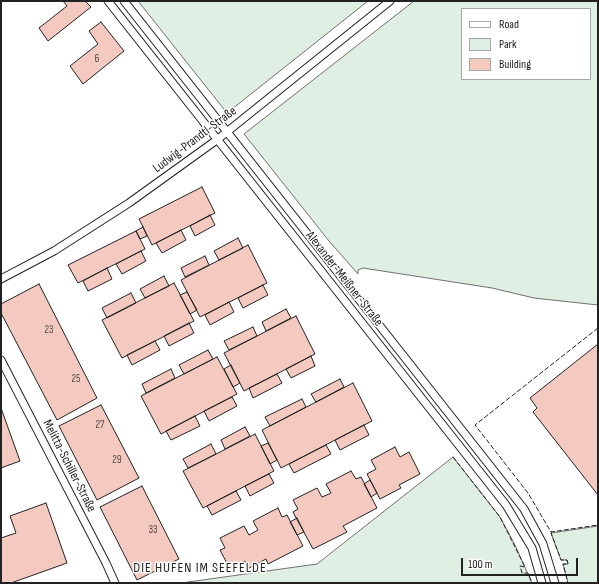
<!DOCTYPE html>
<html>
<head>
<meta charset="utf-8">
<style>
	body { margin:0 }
	#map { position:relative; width:599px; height:584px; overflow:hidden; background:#fff; font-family:"Sofia Sans Condensed",sans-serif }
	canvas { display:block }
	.frame { position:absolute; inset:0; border:2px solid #222; pointer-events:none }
	.legend { position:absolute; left:461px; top:8px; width:130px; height:72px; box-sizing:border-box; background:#fff; border:1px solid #a7a7a7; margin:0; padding:5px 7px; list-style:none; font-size:12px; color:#222 }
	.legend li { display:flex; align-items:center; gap:8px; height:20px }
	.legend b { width:20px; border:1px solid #a7a7a7 }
	.scale { position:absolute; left:461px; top:558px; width:117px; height:18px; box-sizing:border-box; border:2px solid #222; border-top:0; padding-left:5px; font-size:12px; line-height:14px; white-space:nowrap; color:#222; -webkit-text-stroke:3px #fff; paint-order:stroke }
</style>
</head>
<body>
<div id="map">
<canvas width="599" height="584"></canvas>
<div class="frame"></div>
<ul class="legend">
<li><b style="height:5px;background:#fff"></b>Road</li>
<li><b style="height:11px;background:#e0efe3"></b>Park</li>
<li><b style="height:11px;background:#f3c9c0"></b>Building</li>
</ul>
<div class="scale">100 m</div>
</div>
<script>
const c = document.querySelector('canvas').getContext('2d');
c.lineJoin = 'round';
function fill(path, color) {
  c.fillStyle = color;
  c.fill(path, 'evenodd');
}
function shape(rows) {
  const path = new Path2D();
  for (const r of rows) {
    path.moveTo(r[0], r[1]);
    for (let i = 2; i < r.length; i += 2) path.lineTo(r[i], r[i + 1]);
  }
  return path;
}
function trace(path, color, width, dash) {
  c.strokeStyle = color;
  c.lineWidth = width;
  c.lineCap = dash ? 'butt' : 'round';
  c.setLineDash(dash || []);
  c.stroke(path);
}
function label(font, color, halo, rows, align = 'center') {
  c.font = font + ' "Sofia Sans Condensed",sans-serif';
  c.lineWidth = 3;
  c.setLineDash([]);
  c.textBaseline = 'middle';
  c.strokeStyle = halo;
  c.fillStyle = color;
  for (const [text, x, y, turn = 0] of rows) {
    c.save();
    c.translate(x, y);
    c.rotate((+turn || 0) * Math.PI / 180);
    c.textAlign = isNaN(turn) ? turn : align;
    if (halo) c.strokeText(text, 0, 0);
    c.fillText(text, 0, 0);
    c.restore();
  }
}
const green = shape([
	[138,1,368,1,227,113,138,1],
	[414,1,598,1,598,305,534,298,492,288,363,268,358,270,358,274,329,241,244,134,414,1],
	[462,9,590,9,590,79,462,79,462,9],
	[453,457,500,517,514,543,532,583,181,583,317,564,453,457],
	[598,526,598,583,568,583,563,564,568,564,567,560,561,560,551,533,598,526]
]);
fill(green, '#e0efe3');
trace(green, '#6f6f6f', 1);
const building = shape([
	[63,1,85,1,91,7,48,41,39,28,67,6,63,1],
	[101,22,124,51,83,84,70,66,98,44,89,31,101,22],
	[202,187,215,213,152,245,139,219,202,187],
	[210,215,215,225,195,236,190,226,210,215],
	[143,227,147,236,140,239,136,231,143,227],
	[181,230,186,240,162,253,156,243,181,230],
	[136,231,145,249,78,283,68,265,136,231],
	[238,238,243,248,219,260,214,251,238,238],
	[248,245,267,283,200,317,181,280,248,245],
	[141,251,146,261,122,274,116,264,141,251],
	[205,256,209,265,185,277,181,268,205,256],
	[107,268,112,279,88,291,83,281,107,268],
	[164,276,169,286,145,298,140,289,164,276],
	[174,283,194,321,122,358,102,320,174,283],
	[39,284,97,398,57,420,1,313,1,304,39,284],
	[263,285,268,295,243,308,238,298,263,285],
	[187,292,197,310,190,314,180,295,187,292],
	[131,293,136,303,107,318,102,308,131,293],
	[229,302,234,312,210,325,205,315,229,302],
	[286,309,291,318,266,331,262,322,286,309],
	[296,316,315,354,244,391,224,353,296,316],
	[189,323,194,333,169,346,164,336,189,323],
	[253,327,257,336,229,350,224,341,253,327],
	[155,341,160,350,132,365,127,355,155,341],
	[598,344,598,495,533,412,537,408,530,398,598,344],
	[208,350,213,359,184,374,179,365,208,350],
	[311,356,315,366,291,378,286,369,311,356],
	[217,357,237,394,161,434,141,396,217,357],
	[231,365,240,383,233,387,224,369,231,365],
	[171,369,175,378,146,393,142,384,171,369],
	[277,374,282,383,253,398,249,388,277,374],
	[340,379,344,387,316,402,311,394,340,379],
	[353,383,372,421,281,468,262,430,353,383],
	[232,397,237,406,209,421,204,411,232,397],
	[302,399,306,407,270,426,265,417,302,399],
	[101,405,139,478,97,500,59,426,101,405],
	[1,408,20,461,1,468,1,408],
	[195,416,200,426,171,440,166,431,195,416],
	[364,425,369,435,340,450,335,440,364,425],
	[245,427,250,436,225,449,221,440,245,427],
	[255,434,274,471,203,508,183,471,255,434],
	[268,443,277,460,270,464,261,446,268,443],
	[211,444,216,454,188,468,183,459,211,444],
	[326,445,331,454,294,473,289,464,326,445],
	[395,447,400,457,409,452,420,474,399,485,401,488,380,499,367,474,376,469,371,460,395,447],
	[351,471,356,479,361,477,377,508,343,526,347,532,313,549,293,512,298,509,293,500,317,488,322,497,331,493,326,484,351,471],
	[269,474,274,483,250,496,245,486,269,474],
	[370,480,377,493,371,497,364,484,370,480],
	[142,486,179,559,137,580,100,507,142,486],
	[236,491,241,500,212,515,207,506,236,491],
	[46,503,67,563,11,583,1,583,1,538,16,533,10,516,46,503],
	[278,508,282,517,287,515,303,546,268,564,266,559,249,568,245,561,230,569,220,550,225,548,220,538,244,526,249,535,258,530,253,521,278,508],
	[297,518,304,532,297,535,290,522,297,518]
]);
fill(building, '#f3c9c0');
trace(building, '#222', 1);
const minor = shape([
	[108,1,506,505,532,548,542,583],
	[124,1,524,509,543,544,555,583],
	[1,279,54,251,129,203,218,139,390,1],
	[1,360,106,563,115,583]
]);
trace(minor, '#222', 9);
trace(minor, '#fff', 7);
trace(shape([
	[598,328,475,425,528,493,551,532,598,525],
	[453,457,500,517,525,567,520,566,522,573,528,573,532,583],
	[552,532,551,533,561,560,567,560,568,564,563,564,568,583]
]), '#222', 1, [5, 2]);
label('11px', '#564c4a', null, [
	["6",97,59],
	["23",49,330],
	["25",76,379],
	["27",100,425],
	["29",117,460],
	["33",153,530]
]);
label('13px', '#222', '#fff', [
	["Ludwig-Prandtl-Straße",195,140,-37],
	["Alexander-Meißner-Straße",344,279,52],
	["Melitta-Schiller-Straße",69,466,63]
]);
c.letterSpacing = '1px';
label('14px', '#222', '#fff', [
	["DIE HUFEN IM SEEFELDE",200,568]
]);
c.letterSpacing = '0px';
</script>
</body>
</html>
